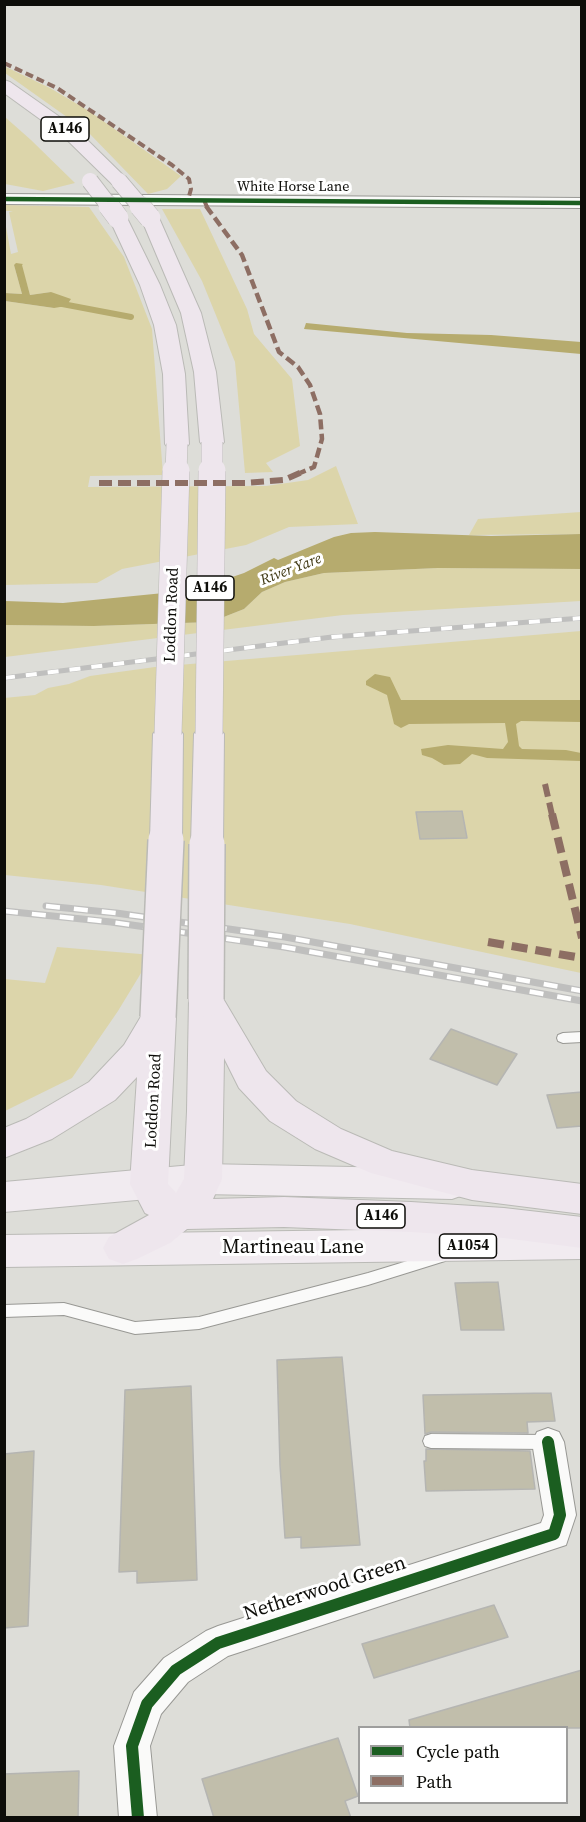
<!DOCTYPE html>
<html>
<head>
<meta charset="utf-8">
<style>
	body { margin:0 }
	#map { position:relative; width:586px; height:1822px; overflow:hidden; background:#ddddd8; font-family:"Source Serif 4",serif }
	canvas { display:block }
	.frame { position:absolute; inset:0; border:6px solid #0d0d09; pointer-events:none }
	.legend { position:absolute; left:358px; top:1726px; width:210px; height:78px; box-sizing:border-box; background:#fff; border:2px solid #9e9e9d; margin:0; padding:8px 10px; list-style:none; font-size:18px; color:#0d0d09 }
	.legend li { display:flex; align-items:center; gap:12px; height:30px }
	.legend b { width:30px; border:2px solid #9e9e9d }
</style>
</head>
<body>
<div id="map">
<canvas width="586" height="1822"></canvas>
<div class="frame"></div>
<ul class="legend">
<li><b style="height:8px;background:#1b5e20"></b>Cycle path</li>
<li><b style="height:8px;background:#8d6e63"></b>Path</li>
</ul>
</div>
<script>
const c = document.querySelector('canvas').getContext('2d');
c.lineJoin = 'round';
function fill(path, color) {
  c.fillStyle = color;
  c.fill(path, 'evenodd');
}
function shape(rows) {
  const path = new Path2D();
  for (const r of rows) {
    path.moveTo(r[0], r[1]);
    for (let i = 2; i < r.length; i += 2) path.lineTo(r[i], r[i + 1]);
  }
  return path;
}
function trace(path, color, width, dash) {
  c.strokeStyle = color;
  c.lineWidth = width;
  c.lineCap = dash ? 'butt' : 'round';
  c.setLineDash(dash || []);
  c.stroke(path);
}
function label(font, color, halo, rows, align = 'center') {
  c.font = font + ' "Source Serif 4",serif';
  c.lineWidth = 6;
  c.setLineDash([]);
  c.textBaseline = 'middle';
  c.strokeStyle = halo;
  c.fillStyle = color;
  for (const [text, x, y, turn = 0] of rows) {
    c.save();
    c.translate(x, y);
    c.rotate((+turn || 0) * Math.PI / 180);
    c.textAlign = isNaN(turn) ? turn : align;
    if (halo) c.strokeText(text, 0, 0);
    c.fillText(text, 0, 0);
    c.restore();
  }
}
fill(shape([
	[4,66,50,88,89,111,181,176,167,189,148,194,88,132,5,73],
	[5,117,31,140,75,183,43,191,5,184],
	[5,205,89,207,124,257,152,329,163,475,90,476,88,487,266,486,308,480,336,466,358,524,289,527,246,545,122,569,97,583,5,585,5,301,54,308,51,292,30,295,21,265,14,265,22,294,5,293,4,216,11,254,18,252,9,212,13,211,5,211],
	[162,209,200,209,247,309,254,334,292,379,300,446,266,463,273,472,245,473,235,362,202,281],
	[581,512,581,534,469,535,478,519],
	[438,568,581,569,581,601,343,615,5,657,5,625,94,626,211,622,244,609,262,592,285,582,324,573],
	[581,631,581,973,350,924,101,885,5,875,4,698,35,695,48,688,69,684,90,676,155,667],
	[57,947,152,955,118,1011,72,1078,5,1111,5,979,45,983]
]), '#dcd5aa');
fill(shape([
	[16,263,23,264,22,265,30,295,51,292,71,299,66,306,54,308,5,301,5,293,22,294,14,265],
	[306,323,407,333,491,335,581,342,581,354,304,329],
	[375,532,491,536,581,534,581,569,438,568,324,573,285,582,262,592,244,609,211,622,94,626,5,625,5,601,63,603,194,590,244,573,274,558,278,560,334,537,351,533],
	[375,674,390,677,401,700,581,700,581,722,521,721,516,724,519,746,522,749,566,750,581,753,581,761,487,758,472,754,460,764,444,765,432,758,422,755,421,749,448,745,503,749,508,742,505,723,409,724,401,728,394,724,387,695,366,685,366,681]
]), '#b6ab6e');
trace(shape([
	[57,303,131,317]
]), '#b6ab6e', 6);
const building = shape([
	[462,811,467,838,420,839,416,812,462,811],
	[451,1029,517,1054,497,1085,430,1059,451,1029],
	[582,1092,582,1126,557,1128,547,1095,582,1092],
	[498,1282,504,1330,461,1330,455,1283,498,1282],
	[342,1357,360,1545,301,1548,301,1537,285,1538,280,1465,277,1360,342,1357],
	[191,1386,197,1580,137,1583,137,1571,119,1572,125,1390,191,1386],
	[551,1393,555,1421,527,1422,528,1433,431,1432,425,1434,423,1395,551,1393],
	[426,1449,530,1451,535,1489,426,1491,424,1461,426,1461,426,1449],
	[34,1451,28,1626,4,1628,4,1454,34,1451],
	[494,1605,508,1637,374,1678,362,1644,494,1605],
	[582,1670,582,1728,410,1728,409,1720,582,1670],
	[338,1738,358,1796,345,1801,351,1818,214,1818,202,1779,338,1738],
	[79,1771,78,1818,4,1818,4,1774,79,1771]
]);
fill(building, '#c1beab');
trace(building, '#b5b5b2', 1.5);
const service = shape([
	[582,1032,582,1042,563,1043,558,1041,557,1038,558,1035,563,1033,582,1032],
	[440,1251,445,1253,447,1257,445,1261,368,1285,199,1329,135,1334,64,1315,4,1317,4,1305,64,1303,135,1322,199,1317,368,1273,440,1251],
	[431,1434,547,1435,553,1437,555,1442,553,1447,547,1449,431,1448,425,1446,423,1441,425,1436,431,1434]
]);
const minor = shape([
	[548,1428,559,1432,564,1442,576,1515,566,1545,228,1656,188,1682,161,1714,150,1746,157,1818,119,1818,114,1746,134,1692,164,1658,206,1631,218,1626,541,1523,544,1515,532,1442,537,1432,548,1428]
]);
const tertiary = shape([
	[4,194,582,198,582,208,4,204,4,194]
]);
const primary = shape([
	[203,1164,452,1169,466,1174,471,1184,466,1194,452,1199,203,1194,4,1212,4,1182,203,1164],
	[582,1227,582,1259,4,1267,4,1235,582,1227]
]);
const trunk = shape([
	[4,80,10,82,74,127,125,177,128,181,125,185,113,185,62,135,4,93,4,80],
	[118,212,125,214,127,218,160,285,176,325,185,374,189,444,185,449,177,451,169,449,165,444,163,374,154,325,140,285,109,218,111,214,118,212],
	[150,212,157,214,159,218,201,313,216,372,224,442,220,447,212,449,204,447,200,442,194,372,181,313,141,218,143,214,150,212],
	[168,725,178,728,183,734,182,840,177,847,166,850,155,847,150,840,153,734,158,728,168,725],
	[209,725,219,728,224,734,223,844,218,851,207,854,196,851,191,844,194,734,199,728,209,725],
	[206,987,218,990,266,1071,296,1101,341,1129,392,1151,472,1170,582,1184,582,1214,472,1200,371,1173,315,1149,270,1121,239,1088,224,1058,222,1179,213,1199,284,1197,411,1202,504,1208,582,1217,582,1248,504,1238,411,1232,284,1227,187,1229,170,1243,137,1259,123,1264,109,1259,103,1248,109,1237,149,1215,145,1213,130,1184,137,1077,115,1100,52,1139,4,1158,4,1128,26,1119,89,1082,124,1045,146,1008,158,1005,170,1008,176,1017,168,1184,176,1193,184,1179,187,1111,189,999,194,990,206,987]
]);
trace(service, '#989894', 2);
trace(minor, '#989894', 2);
trace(tertiary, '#989894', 2);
trace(primary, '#babab6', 2);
trace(trunk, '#babab6', 2);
fill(service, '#fafaf9');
fill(minor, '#fafaf9');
fill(tertiary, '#fafaf9');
fill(primary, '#f1ebf0');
fill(trunk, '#eee6ed');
const railFar1 = shape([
	[4,678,332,637,582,618]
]);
const rail = shape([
	[46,906,116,913,285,937,582,991],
	[4,911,111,922,284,947,582,1001]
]);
trace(railFar1, '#bfbfbe', 5);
trace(rail, '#bfbfbe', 7);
trace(railFar1, '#fff', 4, [11]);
trace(rail, '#fff', 4.5, [14]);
const trunkBridgeFar3 = shape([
	[90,181,110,207],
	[119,181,141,207]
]);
const trunkBridgeFar2 = shape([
	[109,206,118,218],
	[140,206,150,218],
	[176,473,177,444],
	[212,473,212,442]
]);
const trunkBridgeFar1 = shape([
	[168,734,176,471],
	[209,734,212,471]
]);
const trunkBridge = shape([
	[206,999,207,844],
	[158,1017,166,840]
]);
trace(trunkBridgeFar3, '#babab6', 18, []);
trace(trunkBridgeFar2, '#babab6', 22, []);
trace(trunkBridgeFar1, '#babab6', 28, []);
trace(trunkBridge, '#babab6', 38, []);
trace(trunkBridgeFar3, '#eee6ed', 16);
trace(trunkBridgeFar2, '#eee6ed', 21);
trace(trunkBridgeFar1, '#eee6ed', 27);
trace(trunkBridge, '#eee6ed', 35);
trace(shape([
	[4,63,57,88,172,165,189,179,191,189,188,200],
	[204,200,207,207]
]), '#8d6e63', 4, [8, 4]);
trace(shape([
	[206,206,242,255,279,352,298,367,310,385,320,414,322,439,314,467,300,473]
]), '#8d6e63', 4.5, [10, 4.5]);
trace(shape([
	[99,483,246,483,284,480,304,471],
	[545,784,552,815]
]), '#8d6e63', 6, [13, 6]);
trace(shape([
	[552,814,582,938],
	[488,942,582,958]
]), '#8d6e63', 8, [16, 8]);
trace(shape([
	[4,199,582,203]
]), '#1b5e20', 4.5);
trace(shape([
	[138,1818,132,1746,147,1704,176,1670,218,1643,554,1534,560,1515,548,1442]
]), '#1b5e20', 12);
label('14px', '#0d0d09', '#fff', [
	["White Horse Lane",293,187]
]);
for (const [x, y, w] of [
	[65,129,48],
	[210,588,48],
	[381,1216,48],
	[468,1246,57]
]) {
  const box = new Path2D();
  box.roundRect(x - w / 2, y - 12, w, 24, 4.5);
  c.fillStyle = '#fff';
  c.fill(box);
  trace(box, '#0d0d09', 1.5);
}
label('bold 15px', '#0d0d09', null, [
	["A146",65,129],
	["A146",210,588],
	["A146",381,1216],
	["A1054",468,1246]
]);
label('italic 15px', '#403914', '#fff', [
	["River Yare",291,570,-21]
]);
label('16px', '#0d0d09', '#fff', [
	["Loddon Road",172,615,-88],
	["Loddon Road",154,1101,-87]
]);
label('20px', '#0d0d09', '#fff', [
	["Martineau Lane",293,1248],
	["Netherwood Green",325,1589,-18]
]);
</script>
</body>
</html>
